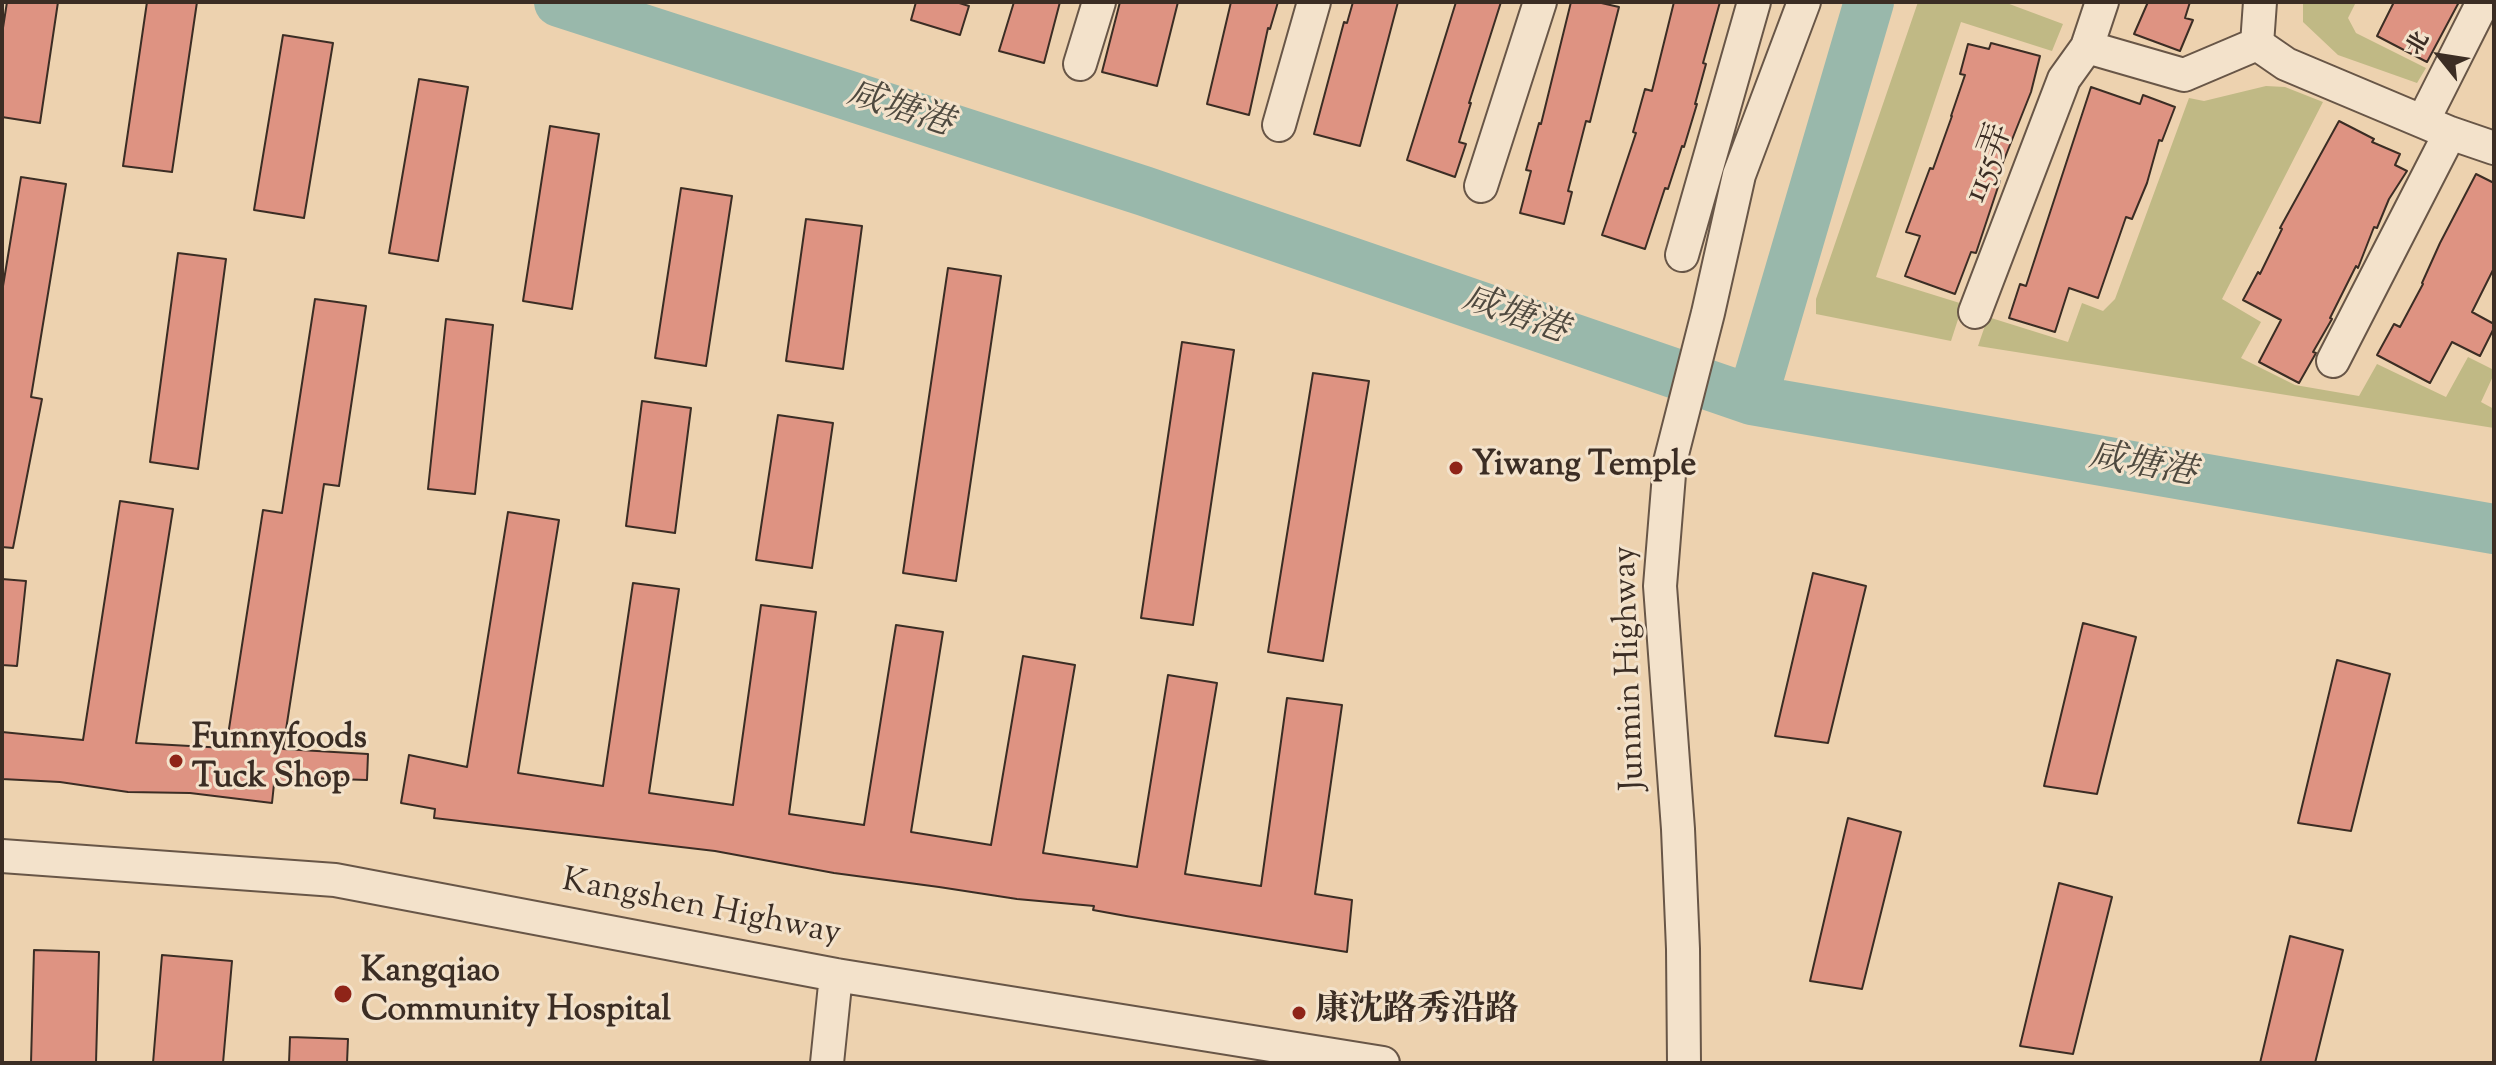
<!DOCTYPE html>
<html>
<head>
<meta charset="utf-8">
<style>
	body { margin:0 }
	#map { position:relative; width:2496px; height:1065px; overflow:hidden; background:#edd2af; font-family:"Sorts Mill Goudy","Noto Serif SC",serif }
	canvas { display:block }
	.frame { position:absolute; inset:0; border:4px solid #3b2d24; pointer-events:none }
	.north { position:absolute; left:2400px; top:16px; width:80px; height:80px; -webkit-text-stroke:6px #f3e2cb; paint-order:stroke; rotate:300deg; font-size:22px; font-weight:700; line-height:32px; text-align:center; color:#3b2d24 }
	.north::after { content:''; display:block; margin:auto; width:28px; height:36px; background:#3b2d24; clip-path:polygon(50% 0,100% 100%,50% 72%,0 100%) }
</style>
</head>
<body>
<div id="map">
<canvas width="2496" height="1065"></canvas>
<div class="frame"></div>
<div class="north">北</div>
</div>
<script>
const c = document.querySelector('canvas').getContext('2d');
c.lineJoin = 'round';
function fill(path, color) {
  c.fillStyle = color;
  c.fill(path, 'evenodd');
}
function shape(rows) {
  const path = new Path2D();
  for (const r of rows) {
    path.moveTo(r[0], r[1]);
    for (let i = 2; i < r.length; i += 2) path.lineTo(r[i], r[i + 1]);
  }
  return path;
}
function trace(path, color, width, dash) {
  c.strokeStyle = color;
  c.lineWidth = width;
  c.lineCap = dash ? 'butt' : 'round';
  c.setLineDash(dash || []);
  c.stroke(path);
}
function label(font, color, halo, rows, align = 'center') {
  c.font = font + ' "Sorts Mill Goudy","Noto Serif SC",serif';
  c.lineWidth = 6;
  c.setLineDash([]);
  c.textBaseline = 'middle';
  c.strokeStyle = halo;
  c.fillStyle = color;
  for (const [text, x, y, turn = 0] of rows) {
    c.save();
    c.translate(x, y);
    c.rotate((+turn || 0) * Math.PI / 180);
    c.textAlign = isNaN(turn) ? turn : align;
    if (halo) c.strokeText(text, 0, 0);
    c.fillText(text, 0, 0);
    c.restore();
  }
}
fill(shape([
	[1918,2,2004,2,2063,24,2052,51,1961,22,1876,277,1963,304,1951,341,1816,314,1816,299],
	[2303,2,2356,2,2348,18,2356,33,2426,68,2417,83,2338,55,2303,22],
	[2266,86,2285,87,2323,102,2222,299,2261,322,2241,358,2295,385,2359,396,2377,364,2446,397,2468,357,2494,370,2494,374,2481,402,2494,409,2494,428,1978,346,1988,317,2068,342,2082,303,2103,311,2115,299,2189,98,2204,101]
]), '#c0b985');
trace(shape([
	[559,2,1144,191,1752,400,2494,529],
	[1752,400,1869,2]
]), '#99b8ab', 50);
const building = shape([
	[7,2,58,2,40,123,2,117,2,34,7,2],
	[147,2,197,2,172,172,123,166,147,2],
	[916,2,956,2,969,6,960,35,911,20,916,2],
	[1014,2,1060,2,1044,63,999,51,1014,2],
	[1120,2,1178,2,1157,86,1102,72,1120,2],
	[1231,2,1278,2,1270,29,1268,28,1249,115,1207,104,1231,2],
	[1353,2,1398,2,1360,146,1314,134,1344,22,1347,23,1353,2],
	[1456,2,1501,2,1469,103,1471,103,1459,142,1466,144,1455,177,1407,160,1456,2],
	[1571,2,1597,2,1619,7,1590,122,1586,121,1568,191,1572,192,1564,224,1520,213,1531,171,1526,170,1539,123,1541,124,1571,2],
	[1674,2,1720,2,1703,63,1706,64,1695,104,1697,104,1684,147,1682,146,1668,189,1665,188,1645,249,1602,235,1636,133,1633,132,1645,89,1652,91,1674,2],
	[2148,2,2190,2,2185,18,2193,20,2180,51,2134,34,2148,2],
	[2394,2,2459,2,2427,62,2377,36,2394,2],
	[283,35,333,43,304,218,254,210,283,35],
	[1991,43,2040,56,2031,92,1996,180,2000,181,1976,253,1971,252,1955,294,1905,276,1920,236,1906,232,1930,168,1933,169,1952,116,1951,116,1965,75,1960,74,1968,44,1989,49,1991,43],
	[419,79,468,87,438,261,389,253,419,79],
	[2091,87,2140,104,2143,95,2175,107,2162,141,2159,140,2147,183,2132,219,2126,217,2098,298,2069,288,2055,332,2009,318,2020,284,2026,286,2091,87],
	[2339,121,2374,139,2372,142,2400,154,2395,165,2407,171,2389,199,2377,228,2374,227,2358,268,2356,266,2330,318,2332,319,2313,352,2316,353,2299,383,2259,362,2281,320,2243,300,2258,272,2260,274,2282,229,2280,228,2339,121],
	[550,126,599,134,572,309,523,301,550,126],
	[2476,174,2494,183,2494,268,2472,312,2494,324,2494,328,2480,356,2452,342,2430,383,2377,355,2394,324,2400,327,2423,284,2422,283,2440,243,2476,174],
	[21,177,66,184,31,397,42,399,13,548,2,547,2,292,21,177],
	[681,188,732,196,706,366,655,358,681,188],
	[806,219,862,226,843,369,786,361,806,219],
	[178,253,226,259,198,469,150,462,178,253],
	[948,268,1001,276,956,581,903,573,948,268],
	[315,299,366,306,339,486,324,484,283,749,368,754,367,780,307,778,307,784,274,784,272,803,190,793,128,792,60,782,2,779,2,732,83,740,120,501,173,509,136,743,226,748,263,510,282,513,315,299],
	[446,319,493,325,475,494,428,489,446,319],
	[1182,342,1234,350,1193,625,1141,618,1182,342],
	[1313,373,1369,381,1323,661,1268,652,1313,373],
	[642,401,691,408,675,533,626,526,642,401],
	[778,415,833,423,812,568,756,560,778,415],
	[508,512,559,520,518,773,603,786,633,583,679,589,649,793,733,805,761,605,816,612,789,814,864,825,896,625,943,632,911,832,991,845,1023,656,1075,665,1043,853,1137,867,1168,675,1217,683,1185,874,1261,886,1287,698,1342,705,1315,894,1352,900,1347,952,1126,916,1093,910,1094,906,1017,899,939,887,834,873,715,851,434,818,435,809,401,803,409,755,467,767,508,512],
	[1813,573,1866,586,1828,743,1775,736,1813,573],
	[2,579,26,581,17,666,2,665,2,579],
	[2083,623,2136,637,2097,794,2044,786,2083,623],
	[2337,660,2390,674,2351,831,2298,823,2337,660],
	[1848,818,1901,832,1862,989,1810,981,1848,818],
	[2059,883,2112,897,2073,1054,2020,1046,2059,883],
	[2290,936,2343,950,2315,1063,2260,1063,2290,936],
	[34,950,99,952,96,1063,31,1063,34,950],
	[162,955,232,961,223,1063,153,1063,162,955],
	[290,1037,348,1039,347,1063,289,1063,290,1037]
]);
fill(building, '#de9382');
trace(building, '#3b2d24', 2);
const minor = shape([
	[2260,2,2257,44,2286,64,2450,133,2494,148],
	[2087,47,2184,75,2257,44],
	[1080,64,1099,2],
	[2423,121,2483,2],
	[1279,125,1314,2],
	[1481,186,1540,2],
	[1682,255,1754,2],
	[1975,312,2064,79,2087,47,2102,2],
	[2333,361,2450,133],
	[2,856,335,880,836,975,1383,1063],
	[827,1063,836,975],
	[1684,1063,1683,949,1678,829,1660,586,1670,462,1708,313,1739,175,1804,2]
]);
trace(minor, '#685647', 36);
trace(minor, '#f3e2cb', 32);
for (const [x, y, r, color] of [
	[1456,468,8,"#8f2418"],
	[176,761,8,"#8f2418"],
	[343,994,10,"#8f2418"],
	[1299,1013,8,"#8f2418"]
]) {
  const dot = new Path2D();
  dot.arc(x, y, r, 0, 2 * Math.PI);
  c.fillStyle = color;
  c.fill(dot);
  trace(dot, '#f3e2cb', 3);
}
label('34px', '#3b2d24', '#f3e2cb', [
	["1155弄",1991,164,-69],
	["Junmin Highway",1632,668,-92],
	["Kangshen Highway",701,910,11]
]);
label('bold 34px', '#3b2d24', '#f3e2cb', [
	["Yiwang Temple",1472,468],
	["Funnyfoods",192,741],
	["Tuck Shop",192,780],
	["Kangqiao",361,974],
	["Community Hospital",361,1013],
	["康沈路秀沿路",1315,1013]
], 'left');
label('italic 36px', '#4e493f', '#f3e2cb', [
	["咸塘港",899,112,18],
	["咸塘港",1514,318,19],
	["咸塘港",2142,468,10]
]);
</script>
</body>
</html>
